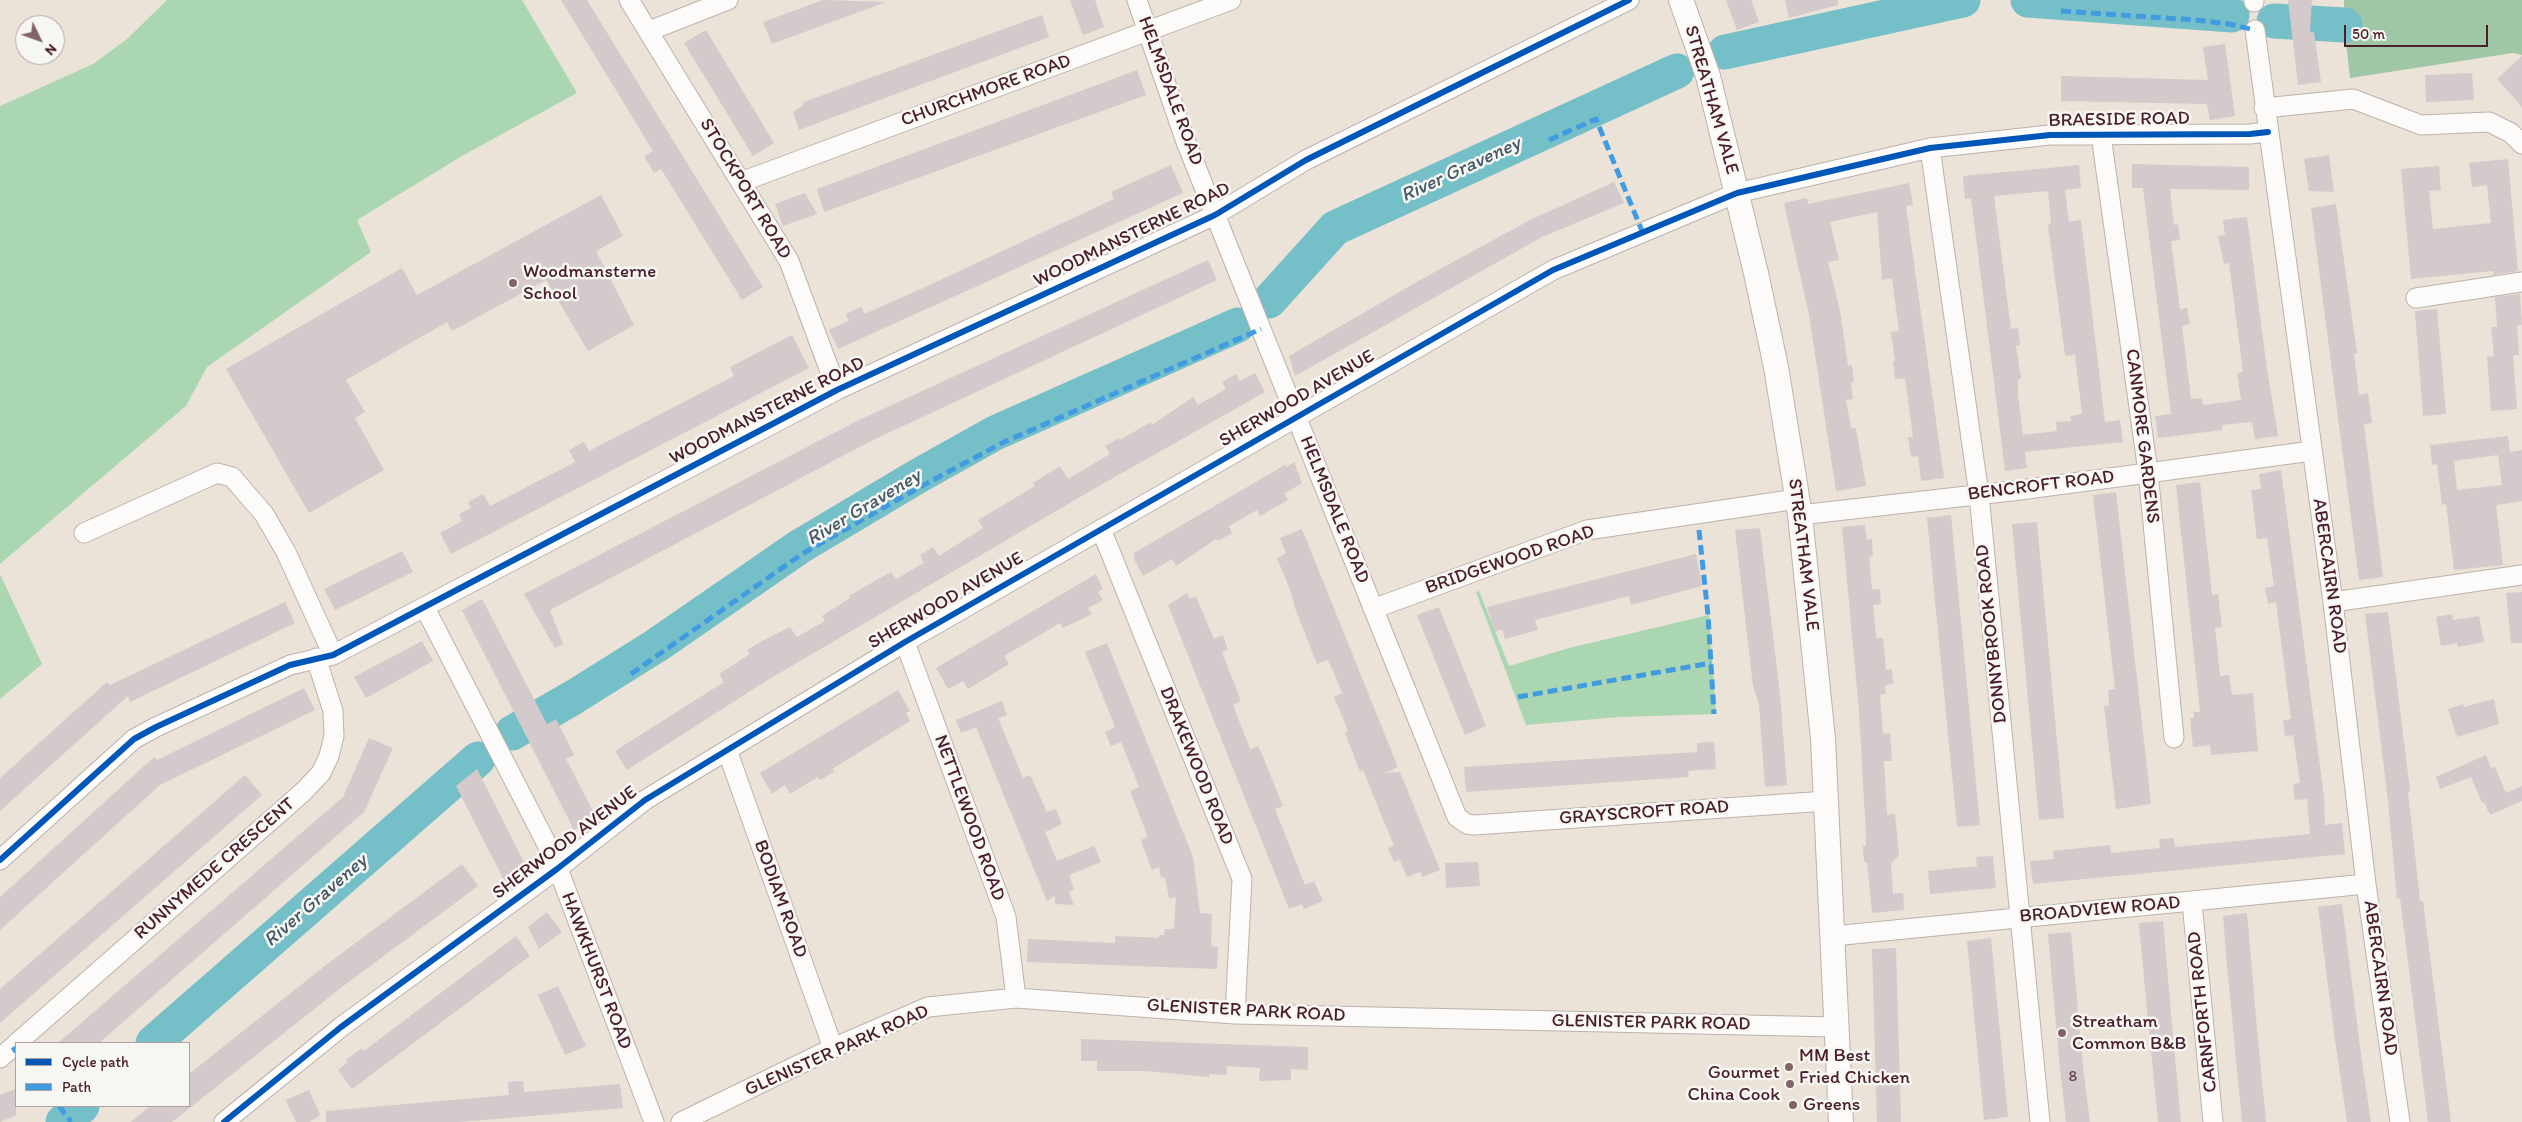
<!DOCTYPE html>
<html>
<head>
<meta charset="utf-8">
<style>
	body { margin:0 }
	#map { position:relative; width:2522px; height:1122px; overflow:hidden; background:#ebe3d7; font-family:Itim,sans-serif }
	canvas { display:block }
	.legend { position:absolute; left:15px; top:1042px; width:175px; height:65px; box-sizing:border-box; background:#f6f6f2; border:1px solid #b1a0a2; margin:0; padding:6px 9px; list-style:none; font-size:15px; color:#4a1f2b }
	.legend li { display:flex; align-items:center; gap:10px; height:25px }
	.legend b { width:25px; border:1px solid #b1a0a2 }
	.north { position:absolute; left:15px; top:15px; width:50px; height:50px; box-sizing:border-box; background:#f6f6f2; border:1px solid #b1a0a2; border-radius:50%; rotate:132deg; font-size:14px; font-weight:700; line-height:20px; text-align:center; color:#4a1f2b }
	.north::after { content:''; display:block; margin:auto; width:18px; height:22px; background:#826467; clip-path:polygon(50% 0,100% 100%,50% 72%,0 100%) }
	.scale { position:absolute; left:2344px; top:25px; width:144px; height:22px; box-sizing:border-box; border:2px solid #4a1f2b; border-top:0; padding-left:6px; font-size:15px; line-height:18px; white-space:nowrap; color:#4a1f2b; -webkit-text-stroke:4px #f6f6f2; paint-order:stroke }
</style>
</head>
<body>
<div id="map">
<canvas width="2522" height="1122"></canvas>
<ul class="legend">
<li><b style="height:6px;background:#0057b8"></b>Cycle path</li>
<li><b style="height:6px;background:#409be1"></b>Path</li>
</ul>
<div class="north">N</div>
<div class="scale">50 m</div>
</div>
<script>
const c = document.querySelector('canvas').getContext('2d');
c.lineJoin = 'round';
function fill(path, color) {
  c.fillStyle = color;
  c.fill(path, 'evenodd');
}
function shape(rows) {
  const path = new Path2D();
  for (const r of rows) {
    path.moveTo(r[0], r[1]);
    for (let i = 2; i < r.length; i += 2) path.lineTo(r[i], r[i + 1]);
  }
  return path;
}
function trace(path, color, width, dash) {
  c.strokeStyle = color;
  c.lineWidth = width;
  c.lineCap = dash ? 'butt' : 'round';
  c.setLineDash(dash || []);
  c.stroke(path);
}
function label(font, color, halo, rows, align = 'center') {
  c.font = font + ' Itim,sans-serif';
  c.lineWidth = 5;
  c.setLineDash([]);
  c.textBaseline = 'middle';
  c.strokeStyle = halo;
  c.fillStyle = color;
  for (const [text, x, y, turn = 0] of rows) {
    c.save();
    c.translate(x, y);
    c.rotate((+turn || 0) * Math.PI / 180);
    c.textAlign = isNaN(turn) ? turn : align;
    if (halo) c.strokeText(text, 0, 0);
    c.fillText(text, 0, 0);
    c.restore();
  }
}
fill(shape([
	[167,0,522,0,577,93,462,156,357,220,371,252,207,367,186,406,0,564,0,106,93,64,127,39],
	[0,574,42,664,0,699],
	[1479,591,1509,666,1569,648,1709,615,1716,714,1619,717,1526,725,1476,592]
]), '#aad7b2');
fill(shape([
	[2344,0,2522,0,2522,55,2513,53,2350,78,2345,33]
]), '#9fc7a6');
trace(shape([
	[2028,0,2232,15],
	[2274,21,2345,25],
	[1725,52,1963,0],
	[1269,301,1335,228,1677,71],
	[512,733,574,697,657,645,799,547,918,476,995,433,1238,325],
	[153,1043,478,759],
	[63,1122,82,1106]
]), '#75bfc8', 35);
fill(shape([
	[561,0,587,0,763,287,742,300,661,169,654,173,644,156,653,151],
	[823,0,886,2,772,44,763,22],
	[1070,0,1095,0,1104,27,1083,35],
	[1726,0,1751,0,1759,22,1737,30],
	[1785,0,1838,0,1838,5,1789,18],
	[2288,0,2312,0,2310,32,2314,32,2321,82,2298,85],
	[1042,15,1049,37,799,130,793,112,803,105,804,102],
	[706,30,774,143,753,156,684,43],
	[2225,44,2235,116,2210,120,2207,104,2061,101,2061,76,2208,80,2203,47],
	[2522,56,2522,107,2497,79],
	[1137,70,1146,95,824,212,817,189],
	[2472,73,2474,100,2426,102,2425,75],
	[2329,155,2334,192,2309,191,2304,159],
	[2508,159,2518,271,2493,275,2493,271,2411,279,2401,169,2439,166,2441,190,2429,191,2433,229,2491,223,2487,185,2472,187,2469,163],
	[2132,164,2249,167,2249,190,2170,189,2174,225,2178,224,2180,240,2171,241,2180,309,2187,308,2190,324,2182,326,2191,399,2202,398,2203,405,2241,400,2237,373,2243,372,2229,263,2224,264,2218,236,2225,235,2223,220,2247,217,2267,369,2278,436,2255,439,2252,422,2222,425,2222,430,2158,438,2155,416,2171,414,2143,188,2132,188],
	[1171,165,1183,193,838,349,829,330,849,321,846,314,861,307,864,314,921,289,1114,199,1111,192],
	[2079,165,2081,188,2065,190,2069,222,2081,220,2105,422,2120,420,2123,442,2025,452,2027,468,2005,471,1971,198,1965,199,1963,176],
	[2048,191,2051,224,2048,225,2065,356,2075,355,2082,414,2070,416,2071,421,2056,422,2057,431,2023,435,2018,396,2018,379,2021,379,2016,346,2020,345,2018,328,2011,329,1994,196],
	[1614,182,1624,203,1542,237,1295,376,1289,356,1420,280,1530,220],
	[1909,183,1913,205,1906,206,1944,478,1921,481,1918,456,1911,457,1908,437,1913,437,1905,378,1895,379,1893,362,1895,361,1891,332,1899,331,1894,294,1892,278,1882,280,1877,212,1830,222,1839,260,1828,262,1840,311,1848,366,1852,365,1854,382,1851,382,1853,399,1846,400,1851,428,1856,428,1866,486,1836,491,1809,315,1784,203,1807,198,1808,204],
	[805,193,817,214,783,226,775,204],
	[601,195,623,236,596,251,634,325,588,351,546,280,452,331,447,322,346,380,365,412,355,418,384,470,309,513,226,369,402,268,417,295],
	[2336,204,2357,353,2354,354,2359,395,2368,393,2372,423,2364,424,2383,577,2359,580,2311,208],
	[1208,260,1217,280,873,440,550,610,563,644,555,648,524,594,859,420],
	[2520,294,2522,325,2517,325,2519,355,2513,355,2517,409,2491,411,2487,357,2494,356,2491,327,2497,327,2495,297],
	[2437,309,2446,414,2423,416,2415,311],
	[792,335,809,368,451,554,440,533,462,521,459,514,471,508,468,502,483,494,490,506,575,462,569,450,584,442,589,451,734,376,730,367],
	[1255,373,1265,392,1092,490,766,681,627,770,615,751,724,682,719,674,750,654,747,650,762,641,790,627,797,637,825,621,822,616,850,598,849,596,880,578,891,572,896,579,924,563,920,555,933,547,939,556,983,528,978,520,1035,486,1033,483,1060,466,1068,479,1110,454,1105,446,1119,438,1120,440,1151,422,1152,425,1193,397,1198,405,1226,389,1222,382,1236,374,1240,381],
	[2508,436,2510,452,2522,450,2522,501,2496,505,2503,565,2454,570,2446,504,2442,505,2437,464,2432,465,2430,445],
	[2498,455,2502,485,2457,490,2454,461],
	[1294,462,1302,483,1284,494,1288,500,1260,516,1257,510,1229,526,1232,533,1218,541,1216,539,1176,566,1172,559,1143,576,1134,559,1134,553,1285,465,1287,467],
	[2281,470,2324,797,2325,825,2342,823,2345,854,2033,884,2030,861,2054,859,2053,851,2110,845,2111,853,2160,848,2159,839,2174,838,2175,847,2310,834,2307,799,2295,800,2293,784,2300,783,2293,735,2285,736,2283,720,2291,719,2276,602,2268,604,2265,588,2274,586,2267,538,2257,539,2251,490,2261,489,2259,474],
	[2200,482,2212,595,2218,594,2222,627,2215,628,2220,676,2229,675,2232,695,2253,693,2258,751,2211,755,2210,745,2193,747,2190,718,2194,718,2194,712,2200,712,2176,485],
	[2116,492,2151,804,2116,809,2104,706,2109,705,2108,690,2115,689,2093,495],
	[1951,515,1980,825,1957,827,1927,518],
	[2037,522,2064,818,2039,820,2012,524],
	[1865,525,1867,540,1872,539,1873,556,1869,557,1872,590,1880,589,1881,604,1873,605,1876,638,1883,638,1886,670,1892,669,1893,684,1885,685,1886,694,1880,695,1883,734,1890,733,1892,761,1884,761,1887,815,1895,814,1899,855,1891,864,1893,894,1903,893,1904,910,1872,913,1867,862,1864,862,1863,846,1866,846,1866,836,1859,711,1842,527],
	[1760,528,1780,694,1787,785,1765,787,1759,704,1753,686,1735,530],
	[1302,529,1398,767,1385,773,1400,772,1440,870,1422,877,1420,872,1407,877,1400,860,1394,862,1388,848,1394,846,1363,770,1360,772,1345,733,1348,731,1334,697,1342,693,1336,678,1328,660,1317,664,1293,603,1294,603,1289,587,1277,558,1286,553,1280,538],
	[402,551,413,572,335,610,324,589],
	[1696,554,1702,586,1631,605,1629,596,1535,620,1538,630,1505,639,1502,629,1495,632,1487,607],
	[1096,574,1103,589,1098,592,1103,600,1088,608,1092,614,1063,628,1060,623,1018,648,1004,656,1009,664,968,689,963,681,948,689,936,668],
	[2522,592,2522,643,2511,643,2506,593],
	[1187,593,1190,599,1196,597,1214,639,1223,635,1228,650,1222,652,1241,701,1233,705,1250,749,1258,746,1261,752,1283,806,1275,809,1305,885,1314,881,1323,901,1304,909,1302,904,1289,909,1168,605],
	[482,599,547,724,556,719,574,755,566,759,597,819,574,830,462,610],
	[285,602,295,623,130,702,128,696,0,811,0,778,107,682,110,685],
	[1439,607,1486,726,1465,735,1417,615],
	[2388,612,2410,791,2408,792,2416,863,2420,901,2423,901,2451,1122,2428,1122,2400,898,2397,899,2388,801,2365,614],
	[2452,614,2453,620,2479,616,2484,642,2458,647,2457,643,2441,646,2436,617],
	[422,641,433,661,366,698,354,677],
	[1107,643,1193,857,1200,913,1212,914,1211,946,1218,947,1217,969,1027,962,1028,939,1115,943,1115,936,1159,938,1159,935,1164,935,1165,929,1174,929,1176,897,1169,898,1165,877,1161,878,1159,867,1152,870,1146,854,1141,840,1148,837,1130,791,1139,787,1121,742,1111,746,1105,732,1115,727,1085,652],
	[304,688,315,710,160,785,0,930,0,897,154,757,157,760],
	[898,690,910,711,906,713,910,721,832,769,834,772,820,780,818,777,790,794,785,785,772,794,760,773],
	[2494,699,2499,724,2457,737,2448,709,2463,704,2464,707],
	[1002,701,1007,715,998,718,1023,778,1030,775,1047,812,1056,809,1062,824,1045,832,1057,861,1094,846,1101,862,1069,875,1074,889,1069,892,1074,905,1055,904,1055,896,1047,901,976,727,961,733,956,720],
	[369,738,393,748,364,812,99,1043,58,1043,343,797],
	[1714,742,1716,769,1688,771,1689,777,1466,792,1464,767,1697,752,1697,743],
	[2486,755,2491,768,2495,767,2506,793,2522,786,2522,801,2490,815,2484,802,2482,803,2471,777,2440,789,2436,777],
	[477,769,530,874,509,890,456,786],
	[245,775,262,795,0,1023,0,989],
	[1993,856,1996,888,1930,894,1928,871,1977,866,1976,857],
	[1478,862,1480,886,1446,888,1445,863],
	[462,864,478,886,342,987,172,1122,131,1122,150,1106,189,1106,189,1074,326,965],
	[2342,904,2361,1055,2371,1122,2347,1122,2335,1040,2318,907],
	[547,912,562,932,539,949,528,927],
	[2247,913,2259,1051,2266,1122,2242,1122,2227,965,2223,916],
	[2163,921,2173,1036,2181,1122,2158,1122,2145,989,2139,923],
	[2071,932,2083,1067,2090,1122,2066,1122,2059,1059,2048,934],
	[516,936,530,956,352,1089,338,1070,348,1062,346,1060,362,1048,364,1051],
	[1991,938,2008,1117,1984,1120,1967,941],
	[1896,948,1901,1122,1877,1122,1872,949],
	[558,986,586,1046,565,1055,538,995],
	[1081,1039,1308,1047,1308,1070,1291,1069,1291,1080,1259,1081,1260,1068,1227,1066,1226,1075,1209,1074,1209,1077,1145,1071,1097,1071,1097,1061,1081,1061],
	[523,1081,524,1092,620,1084,623,1108,461,1122,326,1122,326,1111,509,1095,508,1082],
	[16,1089,16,1115,0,1122,0,1095],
	[309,1090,320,1115,310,1122,296,1122,286,1100]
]), '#d4c9cb');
const minor = shape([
	[629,0,789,261,837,390],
	[1137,0,1186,142,1457,817,1467,824,1474,825,1827,801],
	[2254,2,2254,0],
	[2255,30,2333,602,2366,884,2400,1122],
	[649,31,728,0],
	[2264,108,2353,99,2421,125,2489,122,2511,133,2522,144],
	[2101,135,2148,472,2174,738],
	[1930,148,1979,495,2040,1122],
	[741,182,1231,0],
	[2416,298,2522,282],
	[1800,515,2020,490,2312,451],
	[1101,529,1242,879,1235,1014],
	[84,533,217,473,232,477,264,514,286,552,333,655],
	[2333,602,2522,575],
	[425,608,554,858,654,1122],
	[1373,609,1587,530,1797,499],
	[905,642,1006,917,1016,998],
	[727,750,833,1048],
	[0,860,134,739,156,727,290,665,333,655,837,390,1215,215,1306,160,1629,0],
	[2192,902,2213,1122],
	[1833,936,2366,884],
	[17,1043,303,792,321,773,329,756,334,736,333,711,316,658],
	[0,1058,16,1044],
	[224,1122,341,1027,557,869,645,800,905,642,1553,270,1737,193,1930,148,2050,135,2250,134,2268,132],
	[681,1122,833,1048,928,1007,1016,998,1235,1014,1837,1027]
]);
const major = shape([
	[1681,0,1708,76,1756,273,1776,367,1800,515,1823,739,1841,1122]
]);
trace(minor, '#bbb2ac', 21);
trace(major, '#bbb2ac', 26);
trace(minor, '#fcfbf9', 19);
trace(major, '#fcfbf9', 24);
trace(shape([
	[2061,11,2195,20,2229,24,2255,30],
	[1549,140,1596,119,1642,231],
	[1699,530,1708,615,1714,714],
	[631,674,802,554,922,486,1002,443,1261,329],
	[1518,697,1711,663],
	[13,1047,16,1052],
	[59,1106,71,1122]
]), '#409be1', 5, [10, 5]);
trace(shape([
	[0,860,134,739,156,727,290,665,333,655,837,390,1215,215,1306,160,1629,0],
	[224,1122,341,1027,557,869,645,800,905,642,1553,270,1737,193,1930,148,2050,135,2250,134,2268,132]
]), '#0057b8', 6);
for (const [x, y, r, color] of [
	[513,283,5,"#826467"],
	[2062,1033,5,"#826467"],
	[1789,1067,5,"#826467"],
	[1790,1084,5,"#826467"],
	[1793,1105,5,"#826467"]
]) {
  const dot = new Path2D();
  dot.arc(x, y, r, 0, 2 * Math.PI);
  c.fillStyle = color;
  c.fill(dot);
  trace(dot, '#f6f6f2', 2);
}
label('16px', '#6c4a53', null, [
	["8",2073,1077]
]);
label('19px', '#4a1f2b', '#f6f6f2', [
	["CHURCHMORE ROAD",986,91,-20],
	["HELMSDALE ROAD",1170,91,70],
	["STREATHAM VALE",1711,100,74],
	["BRAESIDE ROAD",2119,120,-1],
	["STOCKPORT ROAD",745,189,59],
	["WOODMANSTERNE ROAD",1132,235,-26],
	["SHERWOOD AVENUE",1297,399,-30],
	["WOODMANSTERNE ROAD",767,411,-27],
	["CANMORE GARDENS",2142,436,83],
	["BENCROFT ROAD",2041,486,-7],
	["HELMSDALE ROAD",1334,510,68],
	["STREATHAM VALE",1803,555,83],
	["BRIDGEWOOD ROAD",1510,560,-19],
	["ABERCAIRN ROAD",2329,576,82],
	["SHERWOOD AVENUE",946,601,-30],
	["DONNYBROOK ROAD",1992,634,-96],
	["DRAKEWOOD ROAD",1196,766,68],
	["GRAYSCROFT ROAD",1644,813,-4],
	["NETTLEWOOD ROAD",969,818,70],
	["SHERWOOD AVENUE",565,843,-37],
	["RUNNYMEDE CRESCENT",215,869,-41],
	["BODIAM ROAD",780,899,70],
	["BROADVIEW ROAD",2100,910,-5],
	["HAWKHURST ROAD",596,971,69],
	["ABERCAIRN ROAD",2380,978,82],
	["GLENISTER PARK ROAD",1246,1011,3],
	["CARNFORTH ROAD",2203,1012,-96],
	["GLENISTER PARK ROAD",1651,1023,1],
	["GLENISTER PARK ROAD",837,1051,-24]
]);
label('19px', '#4a1f2b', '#f6f6f2', [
	["Woodmansterne",523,272],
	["School",523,294],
	["Streatham",2072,1022],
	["Common B&B",2072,1044],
	["MM Best",1799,1056],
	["Fried Chicken",1799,1078],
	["Gourmet",1780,1073,"right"],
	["China Cook",1780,1095,"right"],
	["Greens",1803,1105]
], 'left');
label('italic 20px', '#475967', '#f6f6f2', [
	["River Graveney",1461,170,-25],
	["River Graveney",864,508,-31],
	["River Graveney",316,901,-41]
]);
</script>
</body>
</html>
